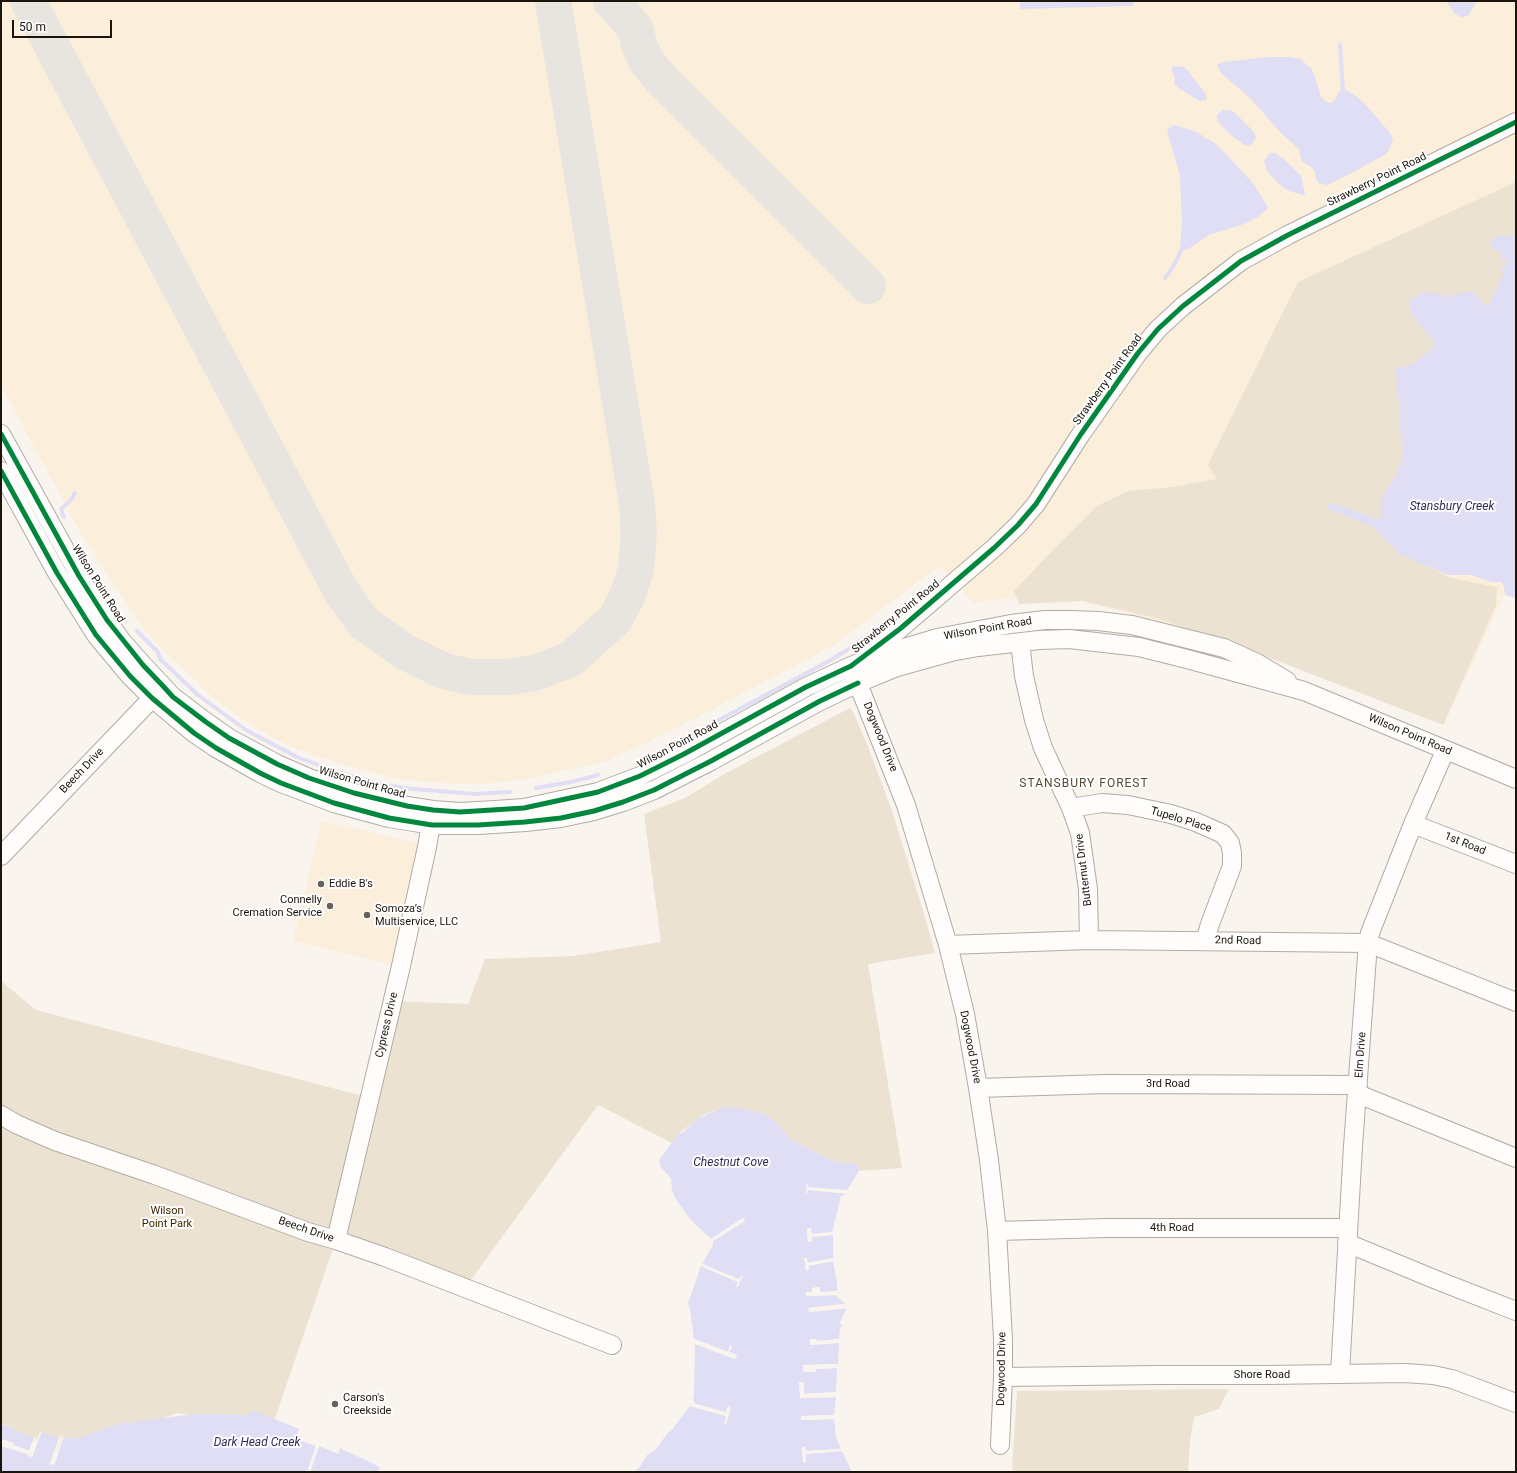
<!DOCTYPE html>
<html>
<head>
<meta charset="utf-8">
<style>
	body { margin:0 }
	#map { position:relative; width:1517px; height:1473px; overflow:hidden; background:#f9f4ee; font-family:Roboto,sans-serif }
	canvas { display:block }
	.frame { position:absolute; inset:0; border:2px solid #1b140a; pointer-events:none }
	.scale { position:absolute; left:12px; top:20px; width:100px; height:18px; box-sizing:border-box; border:2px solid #1b140a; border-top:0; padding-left:5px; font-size:12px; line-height:14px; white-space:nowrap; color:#1b140a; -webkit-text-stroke:3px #fff; paint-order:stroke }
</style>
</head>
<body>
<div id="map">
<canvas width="1517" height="1473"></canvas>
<div class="frame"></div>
<div class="scale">50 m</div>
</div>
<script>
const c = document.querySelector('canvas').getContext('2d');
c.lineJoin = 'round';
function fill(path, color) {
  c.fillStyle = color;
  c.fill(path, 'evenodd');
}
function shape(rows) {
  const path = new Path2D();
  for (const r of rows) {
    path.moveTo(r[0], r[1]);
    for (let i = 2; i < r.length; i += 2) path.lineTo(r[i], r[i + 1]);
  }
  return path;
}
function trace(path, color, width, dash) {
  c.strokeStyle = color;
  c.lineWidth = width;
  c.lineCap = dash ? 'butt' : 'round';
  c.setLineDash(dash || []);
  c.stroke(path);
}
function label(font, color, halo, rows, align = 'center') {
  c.font = font + ' Roboto,sans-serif';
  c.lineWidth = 4;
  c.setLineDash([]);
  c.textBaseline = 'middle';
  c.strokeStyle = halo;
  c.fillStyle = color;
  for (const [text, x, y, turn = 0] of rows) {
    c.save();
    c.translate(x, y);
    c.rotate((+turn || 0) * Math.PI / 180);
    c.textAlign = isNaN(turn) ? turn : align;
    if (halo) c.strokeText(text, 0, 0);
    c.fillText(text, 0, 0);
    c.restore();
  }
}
fill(shape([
	[1,1,1516,1,1516,266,1426,557,1465,575,1509,584,1444,725,1253,651,1121,611,1091,604,1085,601,1041,598,997,599,974,603,939,566,834,645,671,731,604,762,520,780,481,784,439,783,398,779,358,769,299,750,268,735,240,717,217,701,164,651,143,628,80,532,1,385],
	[322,821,421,844,393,965,293,941]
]), '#fbeedb');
fill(shape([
	[1516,182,1516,261,1415,560,1451,578,1497,587,1496,605,1443,725,1234,644,1156,618,1083,601,1019,604,1014,591,1055,548,1097,506,1128,491,1173,487,1217,479,1208,465,1298,282],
	[850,708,853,712,867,744,892,811,924,914,935,953,868,964,902,1168,859,1171,857,1164,834,1161,804,1147,791,1139,774,1120,762,1113,736,1107,722,1107,703,1115,678,1134,672,1143,598,1105,465,1288,336,1240,272,1427,177,1413,64,1455,1,1423,1,981,36,1010,370,1098,393,1001,468,1004,485,959,573,956,661,942,644,814,685,798,726,773],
	[1229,1389,1219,1409,1194,1417,1190,1441,1188,1472,1014,1472,1012,1468,1017,1391]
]), '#ece2d2');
fill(shape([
	[1020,1,1133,1,1133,6,1020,9],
	[1446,1,1477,1,1468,16,1461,17,1454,13],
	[1268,57,1289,57,1300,59,1312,69,1321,97,1326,102,1332,103,1335,100,1339,92,1343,90,1348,91,1356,96,1365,104,1391,134,1393,140,1389,150,1386,154,1350,174,1328,185,1318,183,1316,179,1315,171,1312,168,1302,161,1299,149,1282,134,1250,98,1221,73,1217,65,1224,62],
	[1172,66,1184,67,1188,71,1206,94,1206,100,1200,101,1179,88,1174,84,1175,79,1172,70],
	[1223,110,1229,110,1234,112,1254,132,1256,138,1253,143,1248,146,1243,144,1233,137,1218,122,1217,115],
	[1175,125,1196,132,1213,142,1221,149,1252,182,1260,194,1268,208,1258,217,1244,224,1209,235,1188,249,1185,250,1182,249,1180,245,1182,225,1180,175,1167,132,1170,127],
	[1270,153,1275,153,1284,159,1301,176,1305,194,1303,195,1289,191,1278,183,1267,171,1264,161],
	[1496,236,1516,236,1516,598,1505,595,1504,586,1501,582,1492,582,1470,575,1448,575,1399,554,1372,526,1332,511,1328,508,1327,505,1331,503,1345,507,1376,519,1381,518,1381,502,1387,489,1396,477,1403,452,1402,439,1399,426,1399,400,1396,386,1397,377,1395,369,1413,364,1432,348,1434,344,1432,338,1419,325,1411,312,1409,303,1411,299,1423,293,1431,292,1449,297,1468,291,1474,292,1484,304,1488,305,1490,304,1503,273,1502,264,1507,265,1508,261,1502,260,1501,254,1491,246,1491,241],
	[722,1107,736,1107,762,1113,774,1120,791,1139,804,1147,834,1161,857,1164,859,1171,847,1190,847,1194,841,1196,832,1232,811,1234,811,1228,807,1229,808,1242,812,1242,812,1237,833,1235,833,1258,807,1263,807,1258,804,1258,808,1266,833,1261,837,1283,837,1291,820,1292,820,1287,812,1288,812,1292,807,1296,836,1295,845,1304,809,1308,809,1312,847,1308,840,1322,842,1326,840,1328,839,1339,816,1341,816,1339,810,1339,810,1345,839,1343,838,1364,803,1365,803,1372,815,1372,816,1369,837,1368,836,1392,804,1394,804,1382,800,1382,800,1398,836,1397,834,1415,801,1416,801,1420,834,1419,836,1438,841,1449,805,1451,802,1447,803,1462,806,1454,842,1451,852,1472,634,1472,639,1468,647,1455,656,1449,669,1431,670,1432,690,1406,726,1416,731,1408,726,1413,696,1404,693,1401,694,1394,695,1344,735,1359,737,1355,729,1352,732,1346,728,1352,694,1339,690,1309,688,1303,701,1266,738,1282,736,1287,738,1287,739,1280,702,1264,713,1245,713,1241,745,1221,743,1218,711,1239,690,1219,675,1198,672,1190,671,1179,661,1167,659,1160,678,1134,683,1132,697,1119],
	[253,1410,299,1429,296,1439,316,1446,307,1472,1,1472,1,1446,28,1454,32,1457,41,1433,59,1437,50,1463,54,1465,64,1438,79,1438,117,1424,195,1414,220,1414,244,1415,248,1415],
	[1,1424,34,1438,29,1451,13,1445,13,1443,1,1439],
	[319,1446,338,1454,340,1448,380,1467,378,1472,310,1472]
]), '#e0def4');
fill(shape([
	[807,1184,808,1184,808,1187,847,1190,847,1194,808,1190,807,1194,806,1194],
	[743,1218,745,1221,713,1241,711,1239],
	[811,1228,812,1234,832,1232,833,1235,812,1237,812,1242,808,1242,807,1229],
	[804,1258,807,1258,808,1263,833,1258,833,1261,809,1266,809,1270,806,1271],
	[702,1264,739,1279,742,1275,743,1275,738,1287,736,1287,738,1282,701,1266],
	[820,1287,820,1292,837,1291,836,1295,806,1296,806,1292,812,1292,812,1288],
	[845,1304,845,1306,810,1310,846,1306,847,1308,809,1312,808,1308],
	[694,1339,728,1352,730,1345,732,1346,729,1352,737,1355,735,1359,695,1344,695,1342,734,1356,695,1341],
	[810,1339,816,1339,817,1341,839,1339,839,1343,810,1345],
	[838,1364,837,1366,805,1367,805,1370,814,1370,815,1367,837,1366,837,1368,816,1369,815,1372,803,1372,803,1365],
	[799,1382,804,1382,804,1394,836,1392,836,1394,804,1396,802,1394,801,1384,802,1396,836,1395,836,1397,800,1398],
	[693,1401,696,1404,726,1412,728,1406,731,1408,726,1424,724,1423,726,1416,690,1406,691,1404,695,1405,692,1402],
	[834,1415,834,1419,801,1420,801,1416],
	[42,1431,32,1457,28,1456,28,1454,1,1446,1,1444,11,1447,11,1444,1,1441,1,1439,13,1443,13,1445,29,1451,35,1436,36,1439,30,1453,31,1455,40,1432],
	[60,1435,61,1438,53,1463,62,1437,64,1436,54,1465,50,1464],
	[297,1437,319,1446,310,1472,307,1472,316,1446,296,1439],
	[802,1447,805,1447,806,1451,841,1449,842,1451,806,1454,806,1462,803,1463]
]), '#f9f4ee');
trace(shape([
	[1340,45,1343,90],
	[1165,278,1173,267,1182,249],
	[64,517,61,509,71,500,75,493],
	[137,631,158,652,160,659,198,695,246,730,297,757,337,772,380,784,403,788,474,794,510,792],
	[661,751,829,661,852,647,880,626],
	[536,788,571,782,598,775]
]), '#e0def4', 4);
trace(shape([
	[28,1,341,591,364,623,405,652,444,671,470,677,509,677,538,672,571,659,615,619,627,597,636,569,639,534,637,503,553,1],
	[611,1,627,19,636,30,639,45,647,62,661,79,868,286]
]), '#e8e4e0', 36);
const minor = shape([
	[1,434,93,600,121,640,143,665,173,697,206,722,229,738,277,764,309,778,354,793,407,806,433,810,460,812,495,810,524,808,598,792,640,776,684,754,806,687,851,666,880,655,937,638,1011,624,1045,620,1070,620,1098,621,1132,625,1224,648,1257,663,1287,681],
	[1,471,57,573,84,616,96,635,130,676,152,698,194,733,216,748,260,773,281,783,334,803,389,818,432,825,478,825,525,822,561,818,594,811,623,802,654,790,711,761,820,701,858,683,897,667,951,652,978,647,1039,640,1069,639,1139,647,1187,659,1304,691,1516,779],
	[1020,642,1024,676,1034,720,1043,748,1071,808,1080,833,1088,889,1089,940],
	[866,655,901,628,994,548,1018,525,1036,504,1081,434,1138,353,1158,329,1183,306,1241,261,1288,235,1516,122],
	[853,671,906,805,948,945,965,1014,978,1088,989,1160,997,1231,1003,1339,1003,1377,1000,1445],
	[1071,808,1102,803,1128,805,1171,814,1196,822,1223,834,1230,843,1232,853,1232,866,1210,924,1205,941],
	[1413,824,1516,864],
	[1,856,160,690],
	[948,945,1089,940,1368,943,1516,1002],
	[978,1088,1105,1084,1358,1085],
	[1358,1094,1516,1158],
	[1,1115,16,1124,55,1141,155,1175,308,1232,336,1240,385,1257,612,1345],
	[997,1231,1106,1228,1348,1228],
	[336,1240,401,966,427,847,433,813],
	[1347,1243,1434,1279,1516,1311],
	[1340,1373,1353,1146,1368,943,1370,933,1413,824,1445,751],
	[1003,1377,1160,1375,1267,1375,1405,1373,1433,1375,1452,1379,1516,1403]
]);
trace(minor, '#b1aba4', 20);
trace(minor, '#fefdfc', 18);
trace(shape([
	[1,434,79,576,107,620,143,665,163,686,173,697,206,722,229,738,277,764,309,778,354,793,407,806,433,810,460,812,524,808,598,792,640,776,684,754,806,687,851,666,901,628,994,548,1018,525,1036,504,1081,434,1138,353,1158,329,1183,306,1241,261,1288,235,1516,122],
	[1,471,57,573,84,616,96,635,130,676,152,698,194,733,216,748,260,773,281,783,334,803,389,818,432,825,478,825,525,822,561,818,594,811,623,802,654,790,711,761,820,701,858,683]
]), '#00873e', 5);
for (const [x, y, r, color] of [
	[321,884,4,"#69625a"],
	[330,906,4,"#69625a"],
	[367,915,4,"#69625a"],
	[335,1404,4,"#69625a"]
]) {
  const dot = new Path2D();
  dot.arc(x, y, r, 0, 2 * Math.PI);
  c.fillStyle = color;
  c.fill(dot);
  trace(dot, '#fff', 1.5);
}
label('11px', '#1b140a', '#fff', [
	["Strawberry Point Road",1377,180,-26],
	["Strawberry Point Road",1108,380,-54],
	["Wilson Point Road",98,584,58],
	["Strawberry Point Road",896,617,-39],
	["Wilson Point Road",988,629,-10],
	["Wilson Point Road",1410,735,23],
	["Dogwood Drive",880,737,68],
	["Wilson Point Road",678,745,-28],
	["Beech Drive",82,771,-46],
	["Wilson Point Road",362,783,16],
	["Tupelo Place",1181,820,17],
	["1st Road",1465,844,22],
	["Butternut Drive",1084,870,-97],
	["2nd Road",1238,941,1],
	["Cypress Drive",387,1025,-77],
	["Dogwood Drive",970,1047,79],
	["Elm Drive",1361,1055,-86],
	["3rd Road",1168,1084],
	["4th Road",1172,1228],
	["Beech Drive",306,1230,19],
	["Dogwood Drive",1002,1369,-89],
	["Shore Road",1262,1375]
]);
label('11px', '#1b140a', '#fff', [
	["Eddie B's",329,884],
	["Connelly",322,900,"right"],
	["Cremation Service",322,913,"right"],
	["Somoza’s",375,909],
	["Multiservice, LLC",375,922],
	["Carson's",343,1398],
	["Creekside",343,1411]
], 'left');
label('11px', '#3b2600', '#fff', [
	["Wilson",167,1211],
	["Point Park",167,1224]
]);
label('italic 12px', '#312c58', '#fff', [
	["Stansbury Creek",1452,507],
	["Chestnut Cove",731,1163],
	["Dark Head Creek",257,1443]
]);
c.letterSpacing = '1px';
label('12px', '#58482f', '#fff', [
	["STANSBURY FOREST",1084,784]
]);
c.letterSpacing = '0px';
</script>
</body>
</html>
